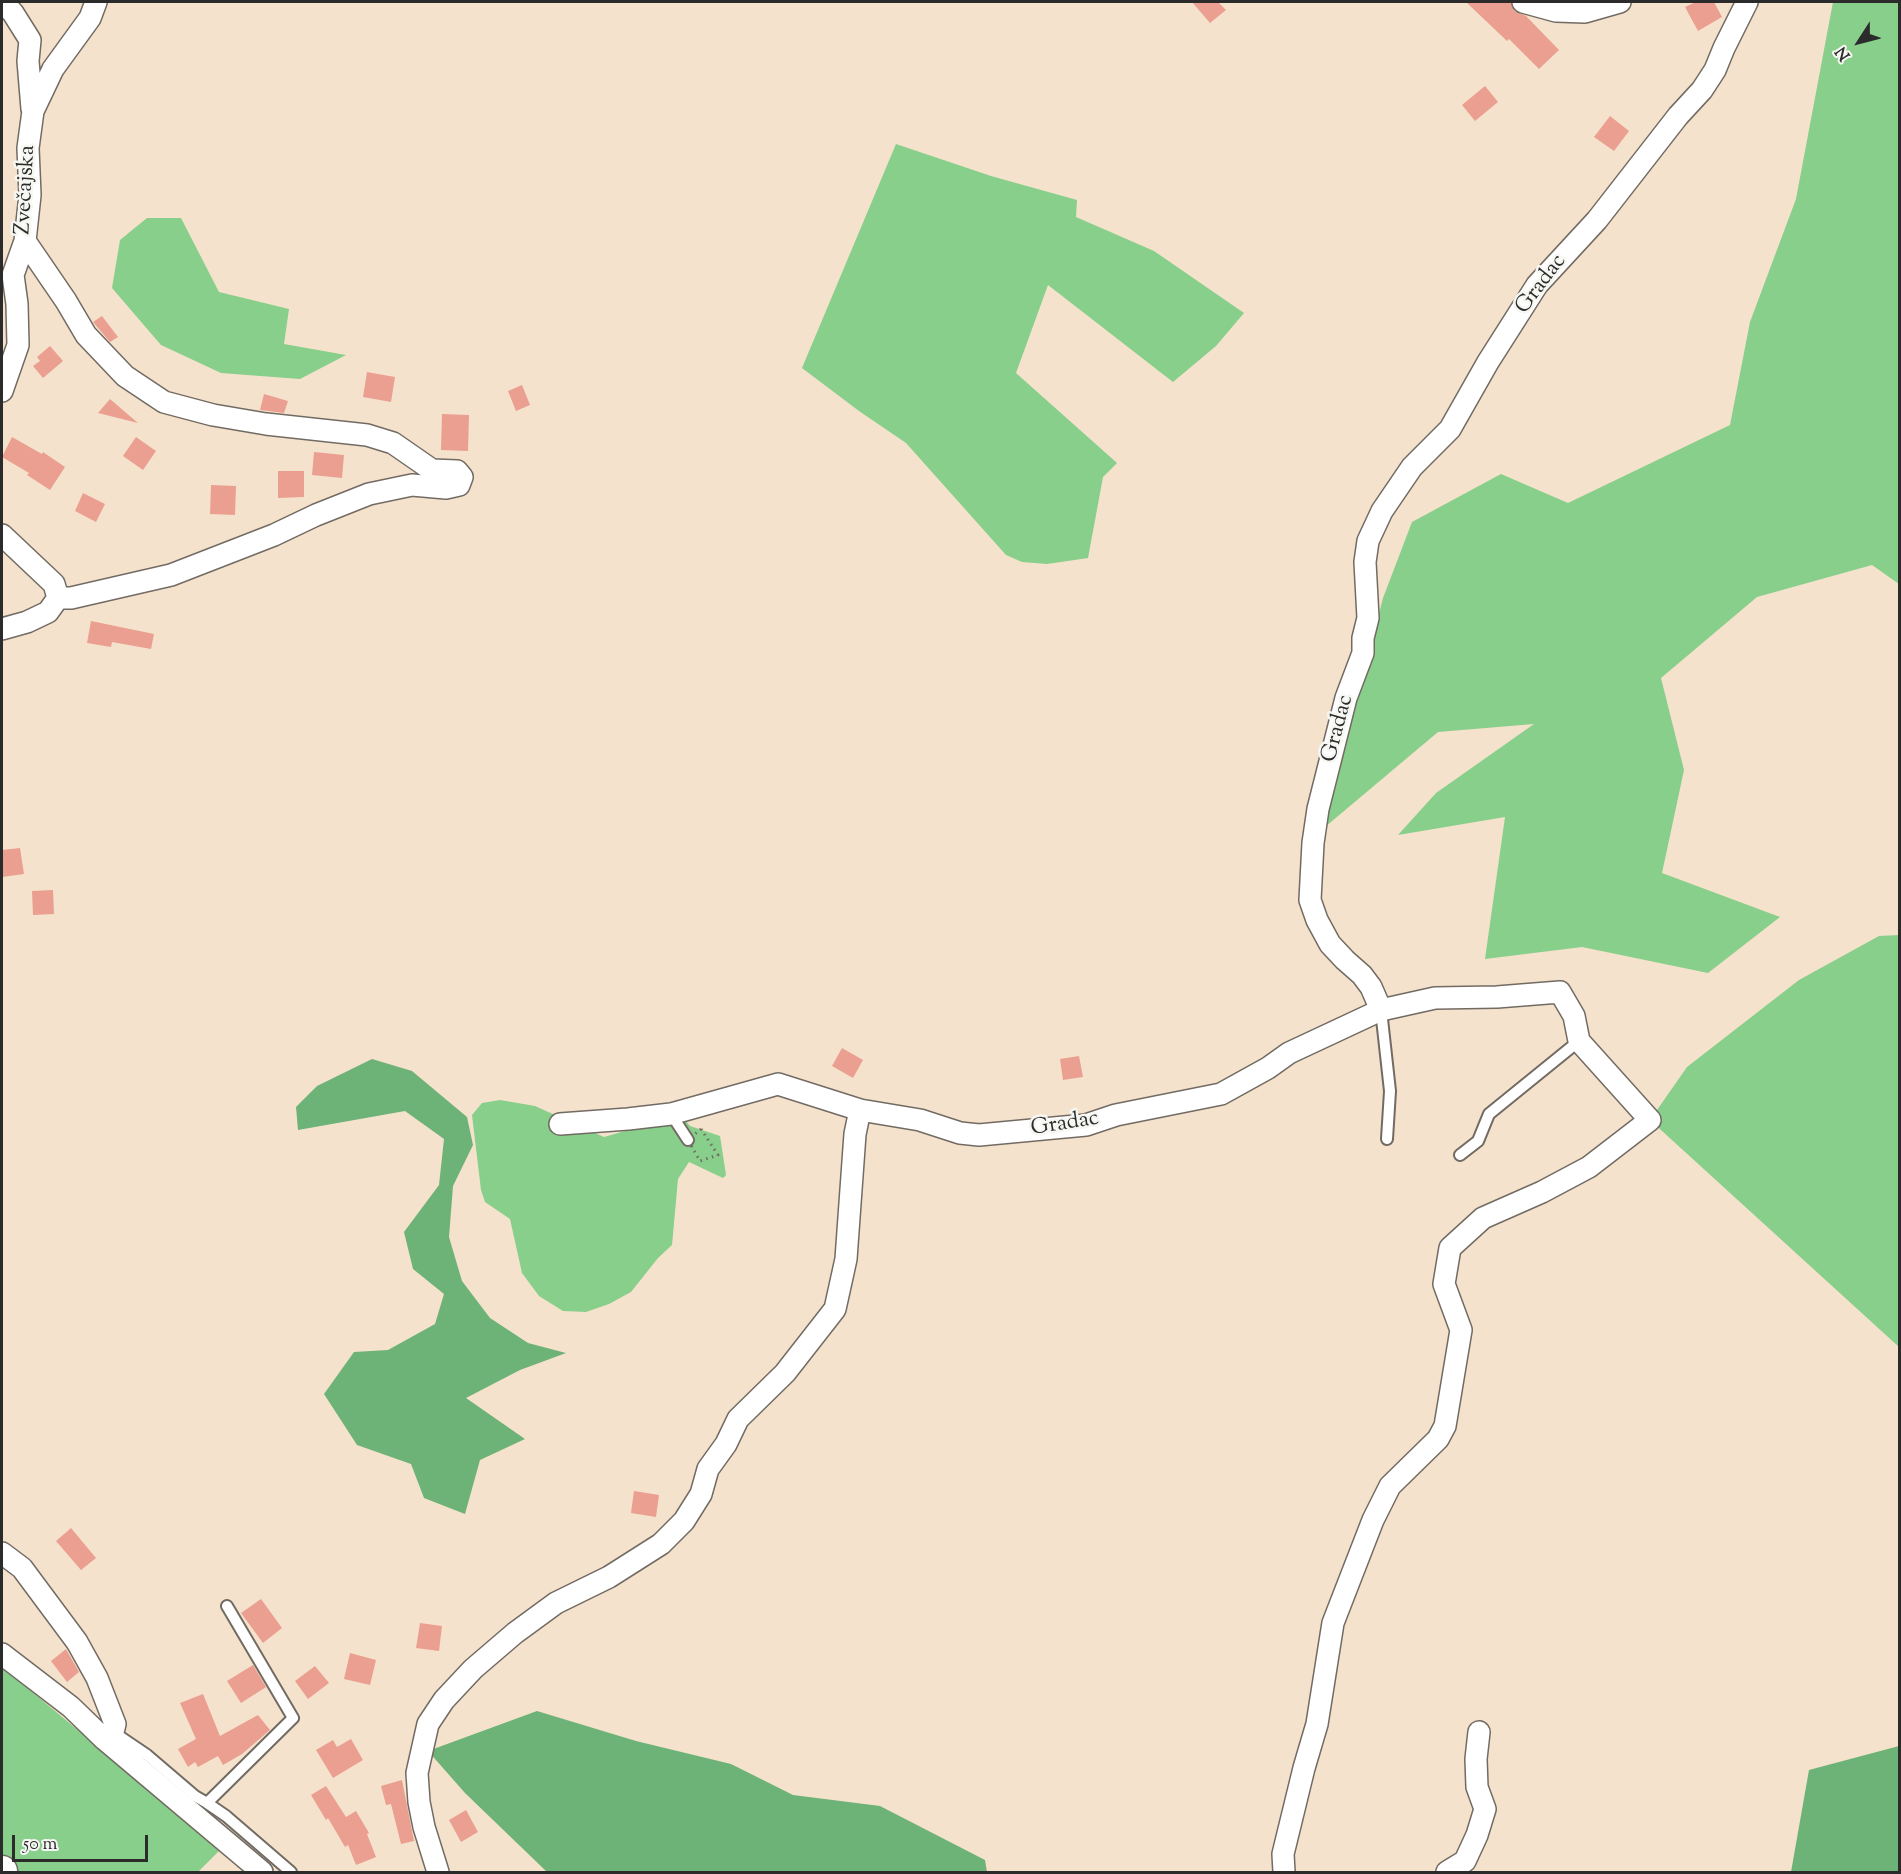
<!DOCTYPE html>
<html>
<head>
<meta charset="utf-8">
<style>
	body { margin:0 }
	#map { position:relative; width:1901px; height:1874px; overflow:hidden; background:#f5e2cc; font-family:"Sorts Mill Goudy",serif }
	canvas { display:block }
	.frame { position:absolute; inset:0; border:3px solid #2b2b2b; pointer-events:none }
	.north { position:absolute; left:1829px; top:12px; width:60px; height:60px; -webkit-text-stroke:4px #f6f6f2; paint-order:stroke; rotate:234deg; font-size:16px; font-weight:700; line-height:24px; text-align:center; color:#2b2b2b }
	.north::after { content:''; display:block; margin:auto; width:21px; height:27px; background:#2b2b2b; clip-path:polygon(50% 0,100% 100%,50% 72%,0 100%) }
	.scale { position:absolute; left:12px; top:1835px; width:136px; height:27px; box-sizing:border-box; border:3px solid #2b2b2b; border-top:0; padding-left:8px; font-size:18px; line-height:21px; white-space:nowrap; color:#2b2b2b; -webkit-text-stroke:4px #f6f6f2; paint-order:stroke }
</style>
</head>
<body>
<div id="map">
<canvas width="1901" height="1874"></canvas>
<div class="frame"></div>
<div class="north">N</div>
<div class="scale">50 m</div>
</div>
<script>
const c = document.querySelector('canvas').getContext('2d');
c.lineJoin = 'round';
function fill(path, color) {
  c.fillStyle = color;
  c.fill(path, 'evenodd');
}
function shape(rows) {
  const path = new Path2D();
  for (const r of rows) {
    path.moveTo(r[0], r[1]);
    for (let i = 2; i < r.length; i += 2) path.lineTo(r[i], r[i + 1]);
  }
  return path;
}
function trace(path, color, width, dash) {
  c.strokeStyle = color;
  c.lineWidth = width;
  c.lineCap = dash ? 'butt' : 'round';
  c.setLineDash(dash || []);
  c.stroke(path);
}
function label(font, color, halo, rows, align = 'center') {
  c.font = font + ' "Sorts Mill Goudy",serif';
  c.lineWidth = 5;
  c.setLineDash([]);
  c.textBaseline = 'middle';
  c.strokeStyle = halo;
  c.fillStyle = color;
  for (const [text, x, y, turn = 0] of rows) {
    c.save();
    c.translate(x, y);
    c.rotate((+turn || 0) * Math.PI / 180);
    c.textAlign = isNaN(turn) ? turn : align;
    if (halo) c.strokeText(text, 0, 0);
    c.fillText(text, 0, 0);
    c.restore();
  }
}
fill(shape([
	[1833,2,1899,2,1899,584,1872,565,1757,597,1661,678,1684,770,1662,873,1780,917,1708,973,1582,947,1485,959,1505,817,1398,835,1436,793,1534,724,1438,732,1325,827,1383,598,1412,522,1501,474,1568,503,1730,425,1750,322,1796,199],
	[896,144,991,176,1077,200,1076,217,1154,251,1244,313,1216,346,1173,382,1048,285,1016,373,1117,463,1103,477,1088,558,1047,564,1022,562,1006,555,906,443,859,411,802,368],
	[147,218,181,218,219,292,289,309,284,344,346,355,300,379,221,373,161,345,112,288,120,240],
	[1899,935,1899,1347,1650,1120,1687,1067,1799,980,1879,936],
	[500,1100,535,1106,604,1137,681,1115,690,1126,720,1136,726,1175,723,1178,689,1162,678,1179,672,1245,658,1258,631,1292,609,1304,586,1312,563,1311,539,1296,522,1273,510,1219,485,1202,481,1190,472,1115,482,1103],
	[2,1667,221,1849,198,1872,15,1872,2,1859]
]), '#87cf8a');
fill(shape([
	[372,1059,412,1071,467,1117,473,1145,453,1186,449,1237,462,1281,490,1318,528,1343,566,1353,520,1370,466,1398,525,1439,480,1460,465,1514,424,1498,411,1464,357,1445,324,1394,354,1352,388,1350,435,1324,444,1294,413,1269,404,1232,439,1185,444,1139,405,1111,298,1130,296,1107,317,1086],
	[537,1711,636,1741,731,1764,793,1795,880,1806,985,1860,987,1872,547,1872,465,1793,428,1751],
	[1899,1746,1899,1872,1791,1872,1809,1770]
]), '#6db276');
fill(shape([
	[1192,2,1218,2,1226,10,1210,23],
	[1466,2,1511,2,1514,11,1526,16,1559,50,1539,69,1509,39,1507,41],
	[1696,2,1714,2,1722,17,1698,31,1685,7],
	[1485,86,1498,102,1475,121,1462,105],
	[1610,116,1629,131,1614,151,1594,137],
	[102,316,118,337,110,342,93,322],
	[50,346,63,361,43,378,33,366,40,361,37,357],
	[367,372,395,377,391,402,363,397],
	[522,385,530,405,516,411,508,391],
	[264,394,288,401,284,413,260,410],
	[110,399,138,423,98,413],
	[442,414,469,415,468,451,441,450],
	[12,437,42,454,43,452,65,467,50,490,27,475,29,473,2,457],
	[136,437,156,451,143,470,123,456],
	[314,452,344,455,342,478,312,475],
	[278,471,304,471,304,497,278,498],
	[211,485,236,486,235,515,210,514],
	[83,493,105,504,96,522,75,511],
	[91,621,154,634,151,649,112,642,111,647,87,643],
	[20,848,24,874,2,877,2,850],
	[53,890,54,914,33,915,32,891],
	[842,1048,863,1060,853,1078,832,1066],
	[1079,1056,1083,1077,1063,1080,1060,1059],
	[634,1491,659,1495,656,1517,631,1513],
	[71,1528,96,1558,81,1570,56,1541],
	[261,1599,282,1628,263,1643,241,1613],
	[420,1623,442,1626,439,1651,416,1648],
	[66,1649,79,1672,67,1682,51,1661],
	[350,1653,376,1660,370,1685,344,1679],
	[253,1665,266,1687,241,1703,227,1681],
	[315,1666,329,1683,308,1699,295,1681],
	[203,1694,220,1736,258,1715,270,1730,242,1754,223,1765,218,1756,198,1767,195,1762,188,1767,178,1749,196,1739,180,1703],
	[351,1739,363,1760,333,1778,316,1750,333,1740,337,1747],
	[402,1780,414,1841,401,1844,391,1804,386,1805,381,1786],
	[326,1786,346,1817,356,1811,369,1833,367,1834,376,1857,356,1865,348,1845,345,1847,328,1818,326,1820,311,1795],
	[466,1810,478,1832,461,1842,449,1820]
]), '#ea9f91');
const lane = shape([
	[1381,1010,1390,1091,1387,1139],
	[671,1114,688,1140],
	[1460,1155,1478,1141,1489,1114,1579,1041],
	[113,1732,147,1755,195,1796,207,1803,293,1718,227,1606],
	[207,1803,226,1816,291,1872]
]);
const street = shape([
	[3,2,13,13,30,40,28,61,32,109],
	[1523,2,1556,11,1585,12,1620,2],
	[25,241,66,301,86,335,125,376,164,402,213,415,266,424,367,435,393,443,432,470,457,471,462,477,459,485,446,488,412,485,369,494,316,515,274,535,171,575,71,598,58,598],
	[2,391,18,345,17,304,13,275,25,241,30,195,28,148,33,111,53,69,90,18,96,2],
	[2,535,54,584,58,598,48,612,27,622,2,629],
	[860,1110,920,1120,960,1133,979,1135,1086,1125,1116,1115,1221,1094,1268,1068,1289,1053,1381,1010,1371,987,1362,975,1345,960,1330,944,1317,920,1310,900,1313,843,1318,809,1346,698,1363,653,1363,638,1368,618,1365,562,1368,541,1382,511,1412,467,1450,429,1488,362,1537,285,1597,220,1678,116,1702,90,1715,70,1724,48,1747,2],
	[2,1553,22,1568,77,1642,97,1678,115,1724,113,1732,103,1738],
	[2,1654,71,1707,103,1738,262,1872],
	[438,1872,424,1827,419,1802,417,1773,428,1724,444,1700,473,1669,515,1633,556,1603,609,1577,661,1544,684,1521,701,1494,708,1469,726,1444,738,1419,785,1373,835,1309,846,1259,855,1134,860,1110,778,1084,671,1114,628,1119,560,1124],
	[1284,1872,1283,1854,1304,1768,1317,1724,1333,1623,1373,1520,1390,1486,1438,1439,1445,1426,1461,1330,1444,1284,1450,1248,1483,1218,1542,1192,1589,1167,1650,1120,1579,1041,1574,1016,1560,992,1497,997,1435,998,1381,1010],
	[1447,1872,1465,1861,1477,1835,1485,1809,1477,1787,1476,1759,1479,1732]
]);
const secondary = shape([
	[2,1871,2,1872]
]);
trace(lane, '#726b63', 14);
trace(street, '#726b63', 24);
trace(secondary, '#726b63', 33);
trace(shape([
	[701,1129,718,1155,700,1161,688,1140,701,1129]
]), '#726b63', 3, [1.5, 4.5]);
trace(lane, '#fff', 10);
trace(street, '#fff', 21);
trace(secondary, '#fff', 30);
label('22px', '#2b2b2b', '#f6f6f2', [
	["Zvečajska",27,190,-87],
	["Gradac",1542,285,-53],
	["Gradac",1339,729,-75],
	["Gradac",1065,1125,-9]
]);
</script>
</body>
</html>
